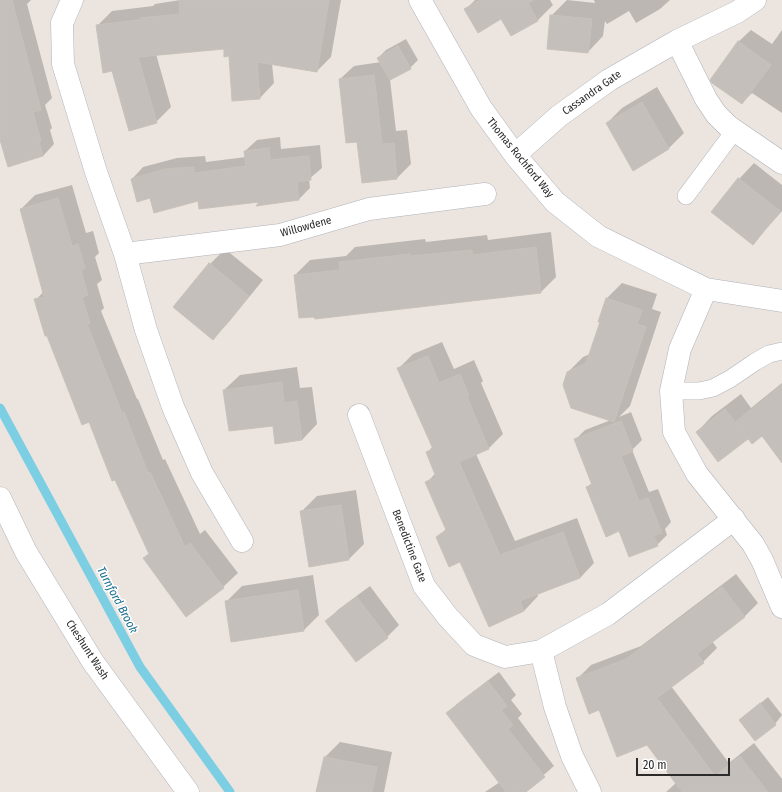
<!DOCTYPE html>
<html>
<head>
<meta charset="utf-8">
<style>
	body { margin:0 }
	#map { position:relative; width:782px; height:792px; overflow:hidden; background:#ece5df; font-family:"Fira Sans Condensed",sans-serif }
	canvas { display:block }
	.scale { position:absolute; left:636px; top:758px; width:94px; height:18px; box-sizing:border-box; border:2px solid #2b2b2b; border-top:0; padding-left:5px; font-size:12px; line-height:14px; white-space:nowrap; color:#2b2b2b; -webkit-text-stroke:3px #fff; paint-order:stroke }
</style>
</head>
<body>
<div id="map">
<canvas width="782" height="792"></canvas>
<div class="scale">20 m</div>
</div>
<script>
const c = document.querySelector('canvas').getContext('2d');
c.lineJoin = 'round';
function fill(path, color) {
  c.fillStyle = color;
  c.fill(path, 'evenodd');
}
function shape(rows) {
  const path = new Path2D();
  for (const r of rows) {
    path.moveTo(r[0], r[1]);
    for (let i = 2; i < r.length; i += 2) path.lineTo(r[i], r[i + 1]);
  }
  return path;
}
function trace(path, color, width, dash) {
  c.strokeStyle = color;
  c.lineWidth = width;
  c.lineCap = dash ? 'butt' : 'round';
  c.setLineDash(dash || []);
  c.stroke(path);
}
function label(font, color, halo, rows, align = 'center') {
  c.font = font + ' "Fira Sans Condensed",sans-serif';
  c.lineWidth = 3;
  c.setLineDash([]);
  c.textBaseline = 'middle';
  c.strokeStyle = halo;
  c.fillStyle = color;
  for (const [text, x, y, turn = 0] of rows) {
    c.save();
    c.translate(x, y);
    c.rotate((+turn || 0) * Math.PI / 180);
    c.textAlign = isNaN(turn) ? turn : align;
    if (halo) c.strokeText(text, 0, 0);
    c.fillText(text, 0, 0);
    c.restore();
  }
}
fill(shape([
	[0,0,31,0,27,4,52,98,45,105,52,128,50,130,54,144,43,156,0,139],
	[180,0,341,0,331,57,317,71,272,64,274,83,260,98,225,48,156,54,171,107,156,122,113,70,97,26,112,11,153,6,155,4],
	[475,0,550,0,553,5,538,20,512,35,502,18,466,9],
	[567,0,595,3,594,0,670,0,660,9,636,23,629,11,607,24,605,21,603,36,588,52,551,16],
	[751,30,772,44,782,30,782,113,752,93,742,103,738,42],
	[406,39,418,60,410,68,390,79,396,131,407,130,411,164,397,178,363,182,358,140,340,79,354,66,381,62,378,58,386,50],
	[657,87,684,133,669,148,634,169,607,123,622,108],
	[280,137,281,149,320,145,322,168,309,179,310,188,299,199,258,204,261,200,150,197,132,179,143,167,177,158,205,156,206,162,246,157,245,151,257,140],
	[754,163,782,185,782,211,753,244,739,179],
	[72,185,86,233,93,231,99,253,95,257,102,280,97,284,104,308,101,311,137,399,138,399,163,460,165,459,200,534,205,530,238,573,223,587,144,558,150,553,36,300,44,291,21,209,35,195],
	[551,232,556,277,541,292,295,275,310,260,346,256,355,247,425,239,426,242,487,235,488,240],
	[225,249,263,280,228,323,213,339,210,264],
	[622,283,657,294,652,309,661,312,630,406,619,417,631,412,642,440,632,450,649,492,658,489,671,522,665,529,667,535,657,545,620,530,587,487,593,482,575,440,585,430,611,420,567,373,583,357,590,354,601,322,599,321,607,298],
	[442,342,454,369,474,360,483,381,481,383,503,434,489,448,476,454,515,541,577,518,594,563,580,578,537,593,538,596,524,611,461,561,438,537,446,529,426,483,436,473,427,453,433,446,398,369,413,354],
	[297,367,300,388,312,387,317,424,302,440,224,390,240,375],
	[782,383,782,440,762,435,748,437,719,460,697,432,712,416,741,394,751,408],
	[356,490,364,544,349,559,310,565,301,512,317,496],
	[736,574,758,603,744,617,712,641,717,648,703,662,671,686,729,763,754,743,782,779,782,792,666,792,676,783,647,744,600,709,577,679,591,665,641,646],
	[313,575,319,615,304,630,232,641,226,602,242,586],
	[370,586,399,625,387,637,326,621,339,609],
	[499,672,516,695,511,700,522,714,518,718,554,766,524,792,485,792,500,782,448,713,458,703],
	[768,697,782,715,775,724,740,720],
	[340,742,392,752,384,792,318,792,325,757]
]), '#0003');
trace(shape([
	[0,408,140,667,230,792]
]), '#7ccee3', 9);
const building = shape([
	[0,0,12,0,41,110,33,112,41,141,39,141,43,156,8,167,0,140,0,0],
	[179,0,329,0,317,72,257,62,260,99,232,101,229,56,224,57,224,49,138,57,157,123,129,131,112,71,103,73,96,25,140,20,140,18,180,14,179,0],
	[480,0,534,0,528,3,538,21,511,36,501,19,478,33,464,9,480,0],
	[550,15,592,19,588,53,547,49,550,15],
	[738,41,771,65,742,104,712,83,710,80,738,41],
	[398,46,411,69,390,80,377,58,398,46],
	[374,75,382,144,394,143,397,179,362,183,357,142,346,143,339,79,374,75],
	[642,102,669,149,633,171,606,123,642,102],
	[269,148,270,160,309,156,311,180,297,182,299,200,256,206,259,202,199,209,198,201,154,213,150,198,137,202,131,179,165,169,194,167,194,173,246,166,244,151,269,148],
	[738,178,780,211,753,245,711,212,738,178],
	[58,198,72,246,78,244,85,268,81,270,88,295,82,297,90,323,87,324,122,413,124,412,148,473,150,472,185,547,190,543,224,588,186,617,143,558,149,554,115,480,112,481,89,422,82,425,47,336,45,336,34,299,44,297,20,209,58,198],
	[536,247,541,293,315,319,314,317,299,318,294,275,340,270,339,262,410,254,411,256,472,250,472,255,536,247],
	[209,263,249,296,213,340,173,307,209,263],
	[606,298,642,310,637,324,646,327,614,422,571,408,563,385,567,372,586,363,600,322,598,322,606,298],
	[428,356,439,383,460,374,469,396,467,397,489,449,459,462,500,555,563,532,580,578,520,601,524,611,489,627,460,562,449,567,436,537,446,530,425,482,436,477,426,452,433,449,397,368,428,356],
	[282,382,284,403,297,401,302,440,275,444,273,426,229,431,223,390,282,382],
	[782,385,782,463,762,436,752,444,735,422,782,385],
	[725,409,748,439,718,462,696,432,725,409],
	[621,421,633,451,621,456,639,501,648,498,662,533,654,536,658,546,629,557,619,531,606,537,586,487,592,485,574,439,621,421],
	[341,505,349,560,309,567,300,511,341,505],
	[722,587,745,617,697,654,704,663,657,698,715,776,740,756,768,792,682,792,647,745,617,757,599,710,589,714,576,678,626,659,722,587],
	[298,590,304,631,231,642,225,601,298,590],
	[357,597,388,638,356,662,325,621,357,597],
	[488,681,507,706,501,710,513,725,508,729,545,777,526,792,506,792,446,713,488,681],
	[760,703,776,725,755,741,739,720,760,703],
	[324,757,377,767,372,792,316,792,324,757]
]);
fill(building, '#c4bfbb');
trace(building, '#c7c1b9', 1);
const service = shape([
	[686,196,735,130],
	[671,391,699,391,713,388,730,379,755,362,769,354,782,351]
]);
const minor = shape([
	[72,0,62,23,63,64,96,172,125,254,146,330,173,407,202,473,242,541],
	[420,0,481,108,515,155,555,202,598,236,706,289,782,301],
	[677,41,706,99,716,114,728,126,782,163],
	[515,155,559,116,609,80,677,41,737,12,755,0],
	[125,254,280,235,369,209,485,194],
	[706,289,680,349,671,391,674,432,697,474,753,544,762,560,782,607],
	[359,415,424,586,448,617,474,645,505,657,541,651,608,614,734,519],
	[541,651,555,707,572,756,590,792]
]);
const secondary = shape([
	[0,498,26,552,93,662,188,792]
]);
trace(service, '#afb2ba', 18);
trace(minor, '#afb2ba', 23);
trace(secondary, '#afb2ba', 23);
trace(service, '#fff', 17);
trace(minor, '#fff', 22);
trace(secondary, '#fff', 22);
label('11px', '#2b2b2b', '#fff', [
	["Cassandra Gate",592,93,-35],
	["Thomas Rochford Way",520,158,51],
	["Willowdene",306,227,-15],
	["Benedictine Gate",409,546,69],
	["Cheshunt Wash",87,650,57]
]);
label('italic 12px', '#1b6f90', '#fff', [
	["Turnford Brook",117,600,62]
]);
</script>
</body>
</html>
